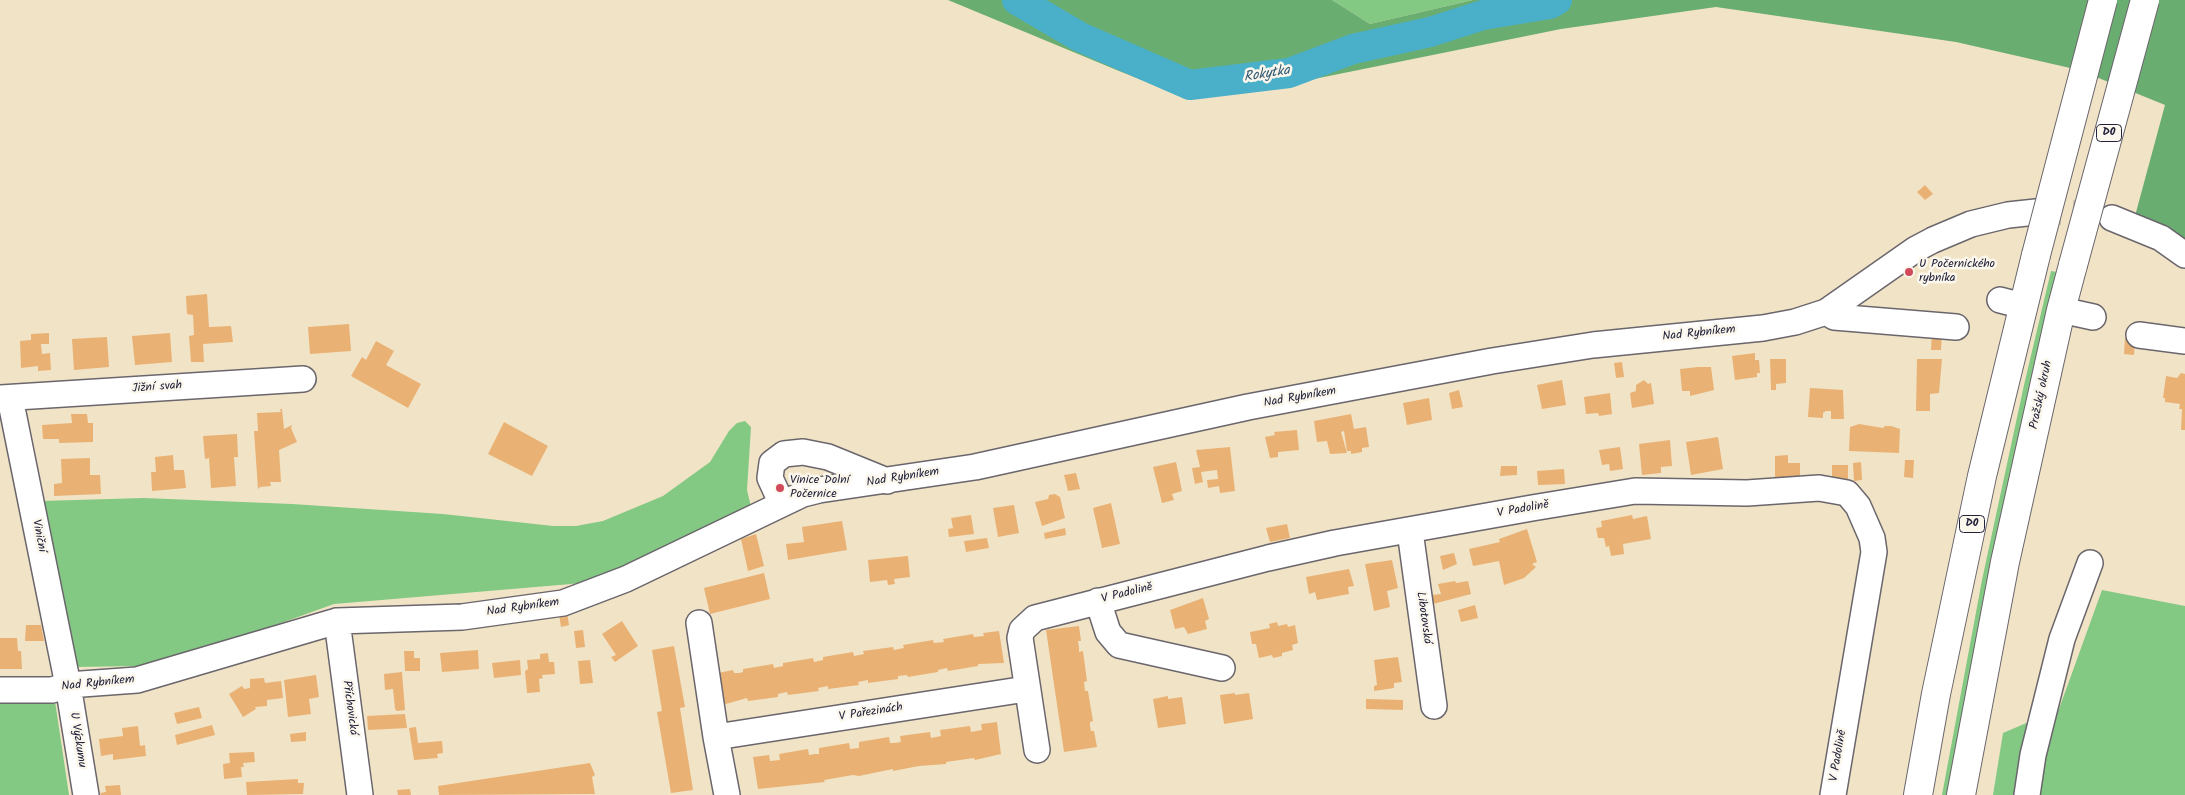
<!DOCTYPE html>
<html>
<head>
<meta charset="utf-8">
<style>
	body { margin:0 }
	canvas { display:block; background:#f1e3c6 }
</style>
</head>
<body>
<canvas width="2185" height="795"></canvas>
<script>
const c = document.querySelector('canvas').getContext('2d');
c.lineJoin = 'round';
function fill(path, color) {
  c.fillStyle = color;
  c.fill(path, 'evenodd');
}
function shape(rows) {
  const path = new Path2D();
  for (const r of rows) {
    path.moveTo(r[0], r[1]);
    for (let i = 2; i < r.length; i += 2) path.lineTo(r[i], r[i + 1]);
  }
  return path;
}
function trace(path, color, width, dash) {
  c.strokeStyle = color;
  c.lineWidth = width;
  c.lineCap = dash ? 'butt' : 'round';
  c.setLineDash(dash || []);
  c.stroke(path);
}
function label(font, color, halo, rows, align = 'center') {
  c.font = font + ' Kalam,sans-serif';
  c.lineWidth = 5;
  c.setLineDash([]);
  c.textBaseline = 'middle';
  c.strokeStyle = halo;
  c.fillStyle = color;
  for (const [text, x, y, turn = 0] of rows) {
    c.save();
    c.translate(x, y);
    c.rotate((+turn || 0) * Math.PI / 180);
    c.textAlign = isNaN(turn) ? turn : align;
    if (halo) c.strokeText(text, 0, 0);
    c.fillText(text, 0, 0);
    c.restore();
  }
}
fill(shape([
	[1332,0,1473,0,1370,24],
	[2051,271,2057,272,1948,795,1942,795,1982,580,2024,385],
	[745,421,751,427,747,490,751,507,691,538,583,583,334,604,209,649,138,666,73,667,41,501,144,498,292,504,443,514,553,526,576,526,603,521,663,496,710,462,729,431,737,423],
	[2102,590,2185,606,2185,795,1993,795,2003,733,2059,709],
	[0,699,55,701,69,795,0,795]
]), '#83c983');
fill(shape([
	[948,0,1332,0,1370,24,1473,0,2185,0,2185,240,2135,216,2165,105,2079,70,1956,42,1716,7,1561,29,1319,78,1216,93,1185,95,1170,91,1119,71]
]), '#6aad71');
trace(shape([
	[1017,0,1080,37,1190,85,1289,73,1353,49,1430,32,1483,15,1550,4,1557,0]
]), '#4aafc9', 30);
fill(shape([
	[1925,185,1933,194,1925,200,1917,192],
	[207,294,209,327,231,326,233,342,203,344,204,362,191,362,189,336,194,335,193,315,187,314,186,296],
	[349,324,351,351,310,354,308,327],
	[49,333,49,344,41,344,42,354,50,353,51,370,38,371,38,366,21,368,20,341,31,340,31,334],
	[170,333,172,362,135,365,132,336],
	[1932,333,1942,333,1941,350,1931,350],
	[107,337,109,367,74,370,72,339],
	[2125,338,2135,340,2134,355,2124,354],
	[376,341,394,351,386,365,421,384,408,408,351,376,362,357,366,360],
	[1755,353,1755,360,1759,360,1760,373,1757,373,1757,377,1735,380,1732,356],
	[1770,359,1786,359,1786,383,1776,384,1776,390,1771,390],
	[1917,359,1942,359,1939,393,1930,394,1930,411,1916,411],
	[1622,362,1624,377,1616,378,1614,363],
	[1698,367,1711,367,1714,390,1690,396,1690,391,1682,391,1680,369],
	[2181,373,2185,374,2185,430,2181,430,2182,409,2179,409,2180,404,2165,402,2165,398,2163,398,2166,376,2177,378],
	[1562,380,1566,405,1542,409,1537,385],
	[1644,380,1648,384,1651,383,1654,404,1632,408,1630,393,1636,391,1636,385],
	[1810,388,1843,390,1844,419,1831,419,1831,411,1826,411,1823,413,1823,418,1808,417],
	[1459,390,1463,407,1452,409,1449,393],
	[1610,393,1612,414,1599,416,1598,413,1586,414,1584,397],
	[1429,398,1432,420,1407,425,1403,403],
	[280,409,282,409,284,429,292,425,291,428,297,442,279,450,281,482,270,482,271,486,260,487,258,489,254,431,258,431,257,413,281,412],
	[71,414,87,414,88,423,93,423,93,442,59,443,59,439,43,439,42,425,72,423],
	[1351,414,1354,429,1366,427,1369,447,1362,448,1362,452,1351,454,1351,451,1347,451,1344,431,1341,432,1347,453,1330,454,1327,441,1317,442,1314,421],
	[504,422,548,446,532,476,488,454],
	[1859,424,1883,428,1885,426,1891,426,1900,429,1899,453,1849,451,1850,427],
	[1297,430,1299,450,1278,452,1278,457,1270,458,1265,437,1275,435,1274,432],
	[237,434,238,457,234,457,236,486,211,488,209,458,205,459,203,436],
	[1718,437,1723,469,1691,475,1686,442],
	[1670,440,1672,466,1661,467,1661,473,1642,475,1639,444],
	[1230,447,1235,491,1220,493,1219,486,1208,488,1207,480,1218,479,1217,470,1201,472,1203,482,1195,484,1192,468,1200,467,1196,450],
	[1620,447,1623,469,1610,471,1609,464,1602,465,1599,450],
	[173,455,174,470,184,470,186,488,152,491,151,472,156,472,155,457],
	[1788,455,1788,463,1800,463,1800,478,1775,479,1775,456],
	[90,458,90,475,100,475,101,494,54,496,54,484,62,483,61,459],
	[1905,460,1914,460,1913,478,1904,477],
	[1176,462,1182,491,1172,494,1174,500,1162,503,1153,467],
	[1861,462,1862,480,1854,481,1853,463],
	[1832,465,1848,465,1848,480,1832,481],
	[1501,466,1517,466,1517,475,1500,476],
	[1564,469,1565,484,1538,485,1537,471],
	[1076,473,1080,489,1068,491,1064,475],
	[1055,494,1060,497,1065,518,1042,526,1035,502,1048,499,1049,495],
	[1111,503,1120,544,1102,548,1093,508],
	[1014,505,1019,533,998,537,993,508],
	[971,515,974,534,949,537,948,529,953,528,951,518],
	[1632,515,1633,519,1647,516,1651,539,1623,544,1624,554,1611,556,1609,546,1606,547,1604,538,1598,538,1596,528,1602,527,1601,521],
	[842,521,847,550,788,560,786,544,804,542,802,527],
	[1287,524,1290,538,1270,542,1266,528],
	[1065,528,1066,535,1045,539,1044,533],
	[1527,529,1537,562,1532,564,1536,567,1524,578,1504,585,1499,561,1473,566,1469,549,1500,542,1499,539],
	[756,534,764,566,748,571,741,539],
	[987,538,989,548,966,552,964,541],
	[1454,553,1457,564,1443,570,1440,556],
	[908,556,910,577,894,579,895,584,888,585,887,580,870,582,868,560],
	[1392,560,1398,588,1387,591,1390,607,1374,611,1365,564],
	[1349,569,1354,586,1348,587,1349,594,1317,600,1315,592,1309,594,1306,577],
	[764,573,770,599,710,614,704,588],
	[1455,581,1456,583,1468,581,1471,594,1433,604,1432,595,1441,594,1438,584],
	[1203,598,1209,619,1205,621,1207,629,1188,634,1184,627,1175,629,1170,610],
	[1475,605,1478,618,1461,622,1458,610],
	[567,612,569,625,561,627,559,613],
	[622,621,638,646,615,662,611,657,616,655,602,634],
	[1277,622,1278,626,1287,624,1288,627,1295,625,1298,643,1292,645,1293,650,1282,653,1282,656,1273,658,1272,655,1259,658,1256,644,1252,644,1250,632,1270,628,1269,624],
	[26,625,41,625,44,641,25,641],
	[1079,626,1081,641,1078,641,1079,647,1079,652,1083,651,1087,681,1084,682,1085,691,1088,691,1093,721,1090,722,1090,726,1091,731,1094,731,1097,747,1064,752,1046,630],
	[583,630,585,647,576,648,574,631],
	[999,631,1004,663,978,664,978,666,948,671,947,668,938,670,938,672,908,677,907,675,898,676,898,679,868,683,868,680,858,682,859,685,828,689,828,686,818,688,819,691,788,695,787,692,778,694,778,697,748,701,747,698,722,705,718,673,733,670,734,673,739,673,743,672,743,669,773,664,774,668,783,666,783,663,813,658,814,662,823,660,823,657,853,652,854,656,864,654,863,651,893,647,894,650,904,648,903,645,933,640,934,643,944,642,943,639,973,634,974,637,984,636,983,633],
	[0,638,17,638,18,651,21,651,22,669,0,669],
	[674,646,685,707,680,708,693,790,671,793,657,712,662,711,652,650],
	[478,650,479,669,442,672,440,653],
	[404,651,414,651,414,658,420,658,420,671,405,671],
	[548,653,549,662,554,662,555,674,542,675,543,678,539,679,540,692,527,693,525,671,528,669,527,660,540,659,540,654],
	[1398,657,1402,682,1394,683,1394,688,1374,691,1374,686,1377,685,1374,660],
	[520,660,521,675,494,678,492,663],
	[590,660,593,683,580,684,578,661],
	[402,672,405,710,397,711,395,709,393,689,385,690,384,674],
	[316,675,319,697,309,699,311,714,288,717,284,680],
	[264,678,265,683,281,681,283,698,267,700,267,706,255,707,256,709,243,717,229,694,242,686,244,689,250,688,250,679],
	[1235,693,1235,695,1249,693,1253,719,1224,724,1220,695],
	[1168,696,1168,699,1182,697,1186,724,1158,728,1153,699],
	[1366,699,1403,700,1403,710,1366,709],
	[199,707,202,718,177,724,174,713],
	[405,714,407,728,368,730,367,716],
	[997,722,1001,754,975,760,974,758,946,762,946,764,919,766,893,771,893,769,859,776,853,775,824,780,825,782,758,789,753,757,769,755,770,761,780,760,779,754,808,749,809,755,815,754,819,754,819,748,849,743,850,749,859,748,859,742,889,737,890,743,895,743,901,742,900,736,930,732,931,738,941,736,940,730,970,726,971,732,976,731,982,730,981,724],
	[212,725,215,735,177,745,175,735],
	[138,726,140,746,145,745,146,756,113,760,113,754,101,756,99,739,123,736,122,728],
	[416,727,418,743,442,741,443,753,437,754,438,758,414,760,409,728],
	[306,732,306,741,291,742,290,734],
	[254,752,255,762,243,763,244,767,241,767,242,777,224,779,223,764,230,763,229,753],
	[590,763,595,775,592,777,595,794,439,795,438,786],
	[298,779,298,783,304,783,303,794,247,795,246,782],
	[120,785,121,795,101,795,100,793,106,792,105,786],
	[410,789,411,795,398,795,397,790]
]), '#e9b274');
trace(shape([
	[2036,212,2084,213,2107,217]
]), '#c8bcaa', 25, [25, 12]);
const minor = shape([
	[2112,218,2161,238,2185,255],
	[2000,300,2023,306],
	[2061,310,2093,317],
	[1826,312,1834,317,1956,327],
	[2139,335,2185,341],
	[0,398,303,379],
	[10,398,68,685,86,795],
	[782,504,770,478,772,463,784,454,803,452,828,457,887,481],
	[1410,531,1434,706],
	[1098,601,1108,632,1119,645,1222,668],
	[337,621,360,795],
	[699,623,716,737],
	[0,690,52,690,68,685,137,680,337,621,462,617,563,603,626,579,803,494,819,490,975,467,1248,407,1492,361,1593,345,1763,328,1795,322,1826,312,1916,249,1933,240,1971,224,2008,215,2036,212],
	[1037,750,1020,638,1022,630,1035,618,1268,558,1335,543,1532,508,1635,491,1747,493,1819,488,1847,493,1858,506,1872,538,1874,552,1833,795],
	[727,795,716,737,1026,689],
	[2027,795,2033,755,2062,639,2090,563]
]);
const highway = shape([
	[1918,795,1936,694,1982,476,2036,255],
	[1961,795,2005,562,2061,310,2073,265]
]);
trace(minor, '#6a666c', 28);
trace(highway, '#6a666c', 30);
trace(minor, '#fff', 25);
trace(highway, '#fff', 28);
const highwayBridge = shape([
	[2036,255,2103,0],
	[2073,265,2145,0]
]);
trace(highwayBridge, '#6a666c', 30, []);
trace(highwayBridge, '#fff', 28);
for (const [x, y, r, color] of [
	[1909,272,5,"#d1495b"],
	[780,488,5,"#d1495b"]
]) {
  const dot = new Path2D();
  dot.arc(x, y, r, 0, 2 * Math.PI);
  c.fillStyle = color;
  c.fill(dot);
  trace(dot, '#fbf7ec', 2);
}
for (const [x, y, w] of [
	[2109,133,25],
	[1972,524,25]
]) {
  const box = new Path2D();
  box.roundRect(x - w / 2, y - 8.5, w, 17, 4);
  c.fillStyle = '#fbf7ec';
  c.fill(box);
  trace(box, '#22223b', 1);
}
label('bold 11px', '#22223b', null, [
	["D0",2109,133],
	["D0",1972,524]
]);
label('12px', '#22223b', '#fbf7ec', [
	["U Počernického",1919,265],
	["rybníka",1919,279],
	["Vinice Dolní",790,481],
	["Počernice",790,495]
], 'left');
label('12px', '#22223b', '#fbf7ec', [
	["Nad Rybníkem",1699,334,-6],
	["Jižní svah",157,388,-4],
	["Pražský okruh",2042,395,-78],
	["Nad Rybníkem",1300,398,-10],
	["Nad Rybníkem",903,478,-9],
	["V Padolině",1523,510,-10],
	["Viniční",38,536,79],
	["V Padolině",1127,594,-14],
	["Nad Rybníkem",523,608,-8],
	["Libotovská",1423,618,82],
	["Nad Rybníkem",98,684,-6],
	["Příchovická",349,708,82],
	["V Pařezinách",871,713,-9],
	["U Výzkumu",77,740,81],
	["V Padolině",1839,756,-80]
]);
label('italic 14px', '#325a74', '#fbf7ec', [
	["Rokytka",1267,75,-9]
]);
</script>
</body>
</html>
